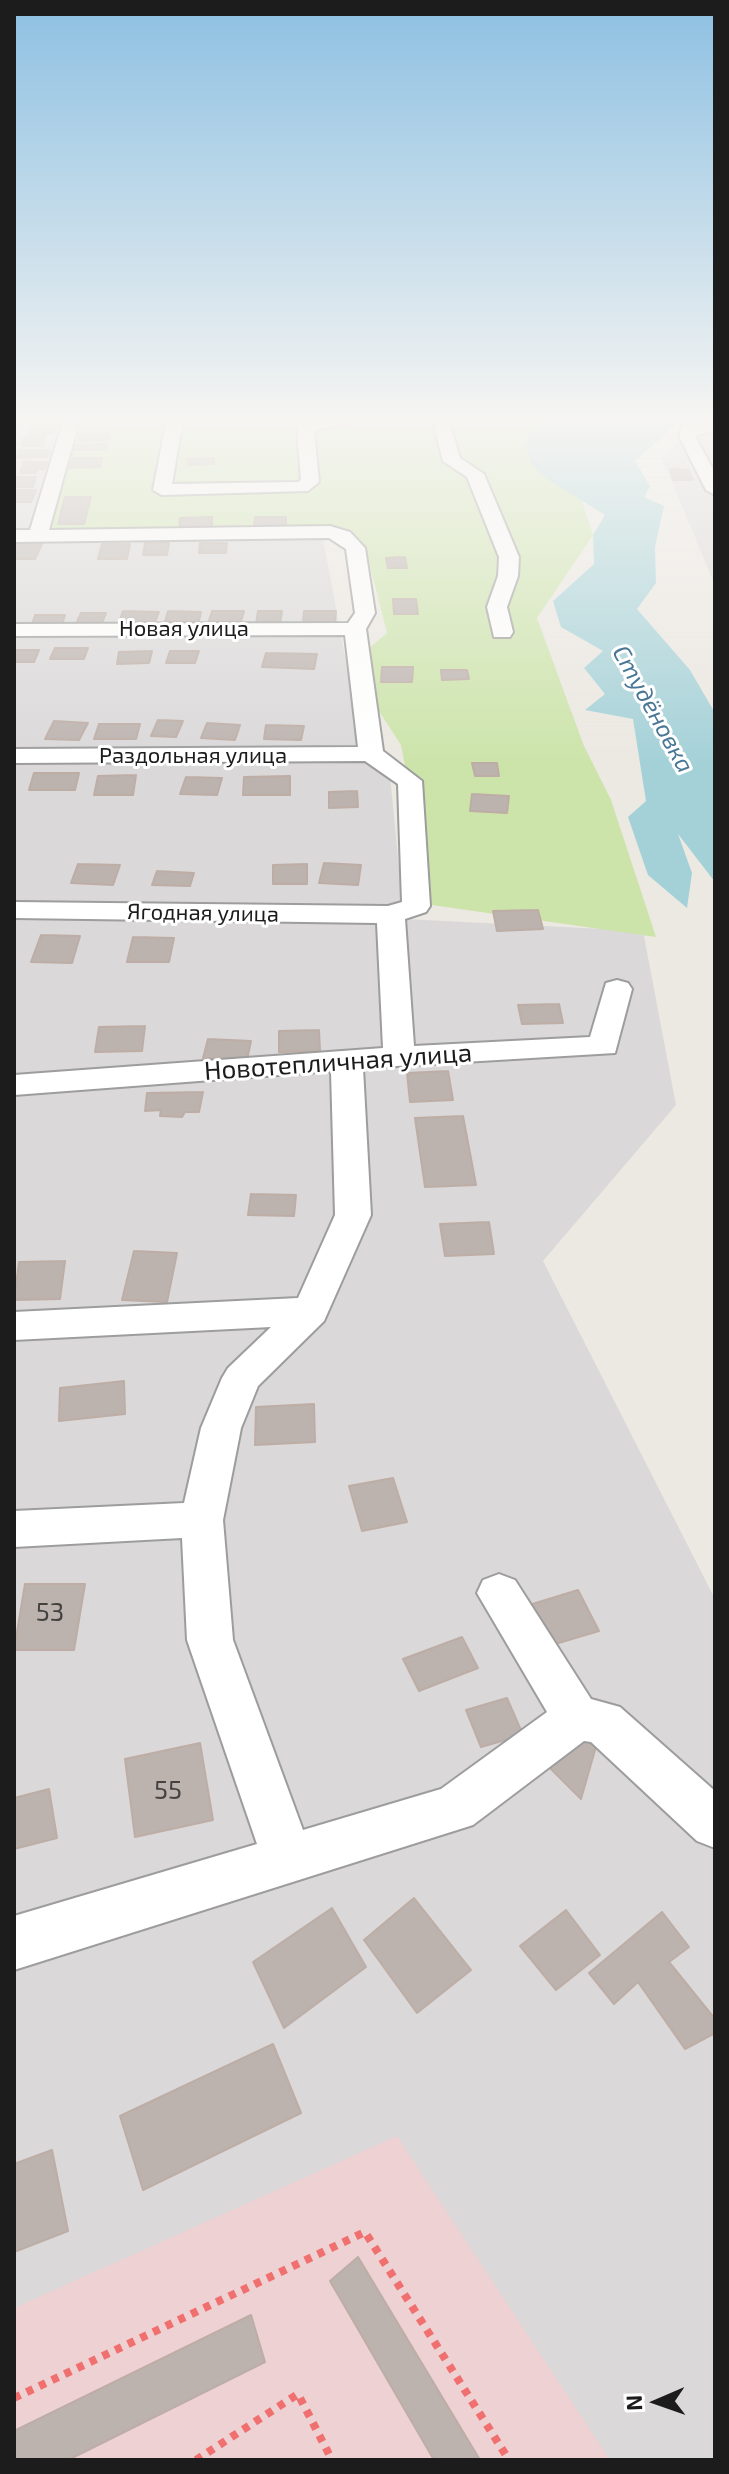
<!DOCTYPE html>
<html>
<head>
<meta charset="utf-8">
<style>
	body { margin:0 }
	#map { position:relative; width:729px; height:2474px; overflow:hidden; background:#ece8e2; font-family:"Exo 2",sans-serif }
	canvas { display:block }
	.frame { position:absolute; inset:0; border:16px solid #1c1c1c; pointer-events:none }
	.north { position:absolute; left:617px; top:2362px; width:80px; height:80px; -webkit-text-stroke:6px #fff; paint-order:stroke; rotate:268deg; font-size:22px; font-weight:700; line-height:32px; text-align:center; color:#1c1c1c }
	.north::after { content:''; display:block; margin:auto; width:28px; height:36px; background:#1c1c1c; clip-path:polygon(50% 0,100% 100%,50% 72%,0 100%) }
</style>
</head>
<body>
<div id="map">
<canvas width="729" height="2474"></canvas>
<div class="frame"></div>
<div class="north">N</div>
</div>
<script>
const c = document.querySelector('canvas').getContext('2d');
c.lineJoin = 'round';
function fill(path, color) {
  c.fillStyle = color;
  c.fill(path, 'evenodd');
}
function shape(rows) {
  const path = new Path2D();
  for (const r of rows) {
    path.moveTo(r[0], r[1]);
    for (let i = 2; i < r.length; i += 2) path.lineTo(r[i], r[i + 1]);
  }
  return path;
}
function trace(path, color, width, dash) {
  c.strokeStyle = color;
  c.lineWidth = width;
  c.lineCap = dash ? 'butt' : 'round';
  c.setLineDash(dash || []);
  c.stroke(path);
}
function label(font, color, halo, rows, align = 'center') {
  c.font = font + ' "Exo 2",sans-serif';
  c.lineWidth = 6;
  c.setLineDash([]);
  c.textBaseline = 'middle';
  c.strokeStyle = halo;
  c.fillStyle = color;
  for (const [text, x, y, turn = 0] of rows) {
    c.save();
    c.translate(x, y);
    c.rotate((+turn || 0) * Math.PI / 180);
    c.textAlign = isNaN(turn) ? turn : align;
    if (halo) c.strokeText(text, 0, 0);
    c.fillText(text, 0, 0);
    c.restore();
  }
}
fill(shape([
	[14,418,68,418,28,543,323,538,361,743,390,776,404,919,643,931,676,1105,543,1261,715,1599,715,2460,14,2460],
	[715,419,715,585,662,459,698,421]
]), '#dad8d9');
fill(shape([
	[397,2136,610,2460,14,2460,14,2308]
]), '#edd1d3');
fill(shape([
	[77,418,550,418,556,423,539,471,582,501,593,535,537,618,584,746,611,800,656,937,425,904,418,833,401,745,377,708,368,649,387,633,365,546,340,528,64,531,45,525]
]), '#cce4aa');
fill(shape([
	[550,418,715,418,679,422,635,461,650,486,644,497,664,506,655,547,656,583,637,609,690,670,715,713,715,882,678,834,692,873,687,908,648,875,628,817,646,801,633,719,585,710,605,694,584,668,603,651,561,627,553,601,594,564,593,535,605,515,547,479,531,464,525,445,535,428,555,423]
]), '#a4d1d8');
const building = shape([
	[32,424,55,424,53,434,29,434,32,424],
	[109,431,108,440,78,441,80,432,109,431],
	[45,436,43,446,21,446,24,437,45,436],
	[107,444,106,450,72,450,74,445,107,444],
	[19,450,50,450,47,457,16,458,19,450],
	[72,458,102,458,100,467,70,468,72,458],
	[214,458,214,464,188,465,187,459,214,458],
	[24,462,47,462,44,469,38,469,36,473,20,473,24,462],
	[670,469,689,470,693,480,673,480,670,469],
	[14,477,36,477,33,487,14,487,14,477],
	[14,490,36,490,31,502,14,502,14,490],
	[65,497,91,497,84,524,58,524,65,497],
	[212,517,212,528,179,528,180,518,212,517],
	[255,517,286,517,286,526,254,526,255,517],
	[145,543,169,543,167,555,143,555,145,543],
	[200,543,227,543,226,553,199,553,200,543],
	[16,544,42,544,35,559,14,559,16,544],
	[102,544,130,544,127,559,98,559,102,544],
	[405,557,407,568,388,568,386,558,405,557],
	[393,599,416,599,418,614,394,614,393,599],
	[123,611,159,612,154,625,118,625,123,611],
	[168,611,201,612,198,625,164,625,168,611],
	[212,611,244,611,240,625,208,624,212,611],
	[258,611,282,611,280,625,256,625,258,611],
	[304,611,336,611,335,623,303,623,304,611],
	[81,613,106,613,101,625,76,624,81,613],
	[35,615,65,615,62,625,32,625,35,615],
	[55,648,88,648,84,659,50,659,55,648],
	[14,650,39,650,34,662,14,662,14,650],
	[152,651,149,663,117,664,119,652,152,651],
	[170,651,199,651,195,663,166,663,170,651],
	[266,653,317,654,314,669,262,667,266,653],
	[382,667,413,667,412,682,381,682,382,667],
	[441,670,467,670,469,679,442,680,441,670],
	[158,720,183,721,176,737,151,736,158,720],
	[54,721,88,723,79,740,45,739,54,721],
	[207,723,240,725,235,740,201,738,207,723],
	[99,724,140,724,136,739,94,739,99,724],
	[266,725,304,726,301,740,264,739,266,725],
	[472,763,497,763,499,776,475,776,472,763],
	[34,773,79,773,75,790,29,790,34,773],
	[136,775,133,795,94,795,98,776,136,775],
	[290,776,290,795,243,795,244,777,290,776],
	[186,777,222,778,217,795,180,794,186,777],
	[357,791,358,807,329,808,329,792,357,791],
	[472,794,509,796,507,813,470,811,472,794],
	[324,863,361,865,358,885,319,883,324,863],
	[78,864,120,865,113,885,71,883,78,864],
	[307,864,307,884,273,884,273,865,307,864],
	[157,871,194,873,190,886,152,885,157,871],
	[538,910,543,929,497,931,493,911,538,910],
	[41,935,80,936,72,963,31,962,41,935],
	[133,937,174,938,169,962,127,962,133,937],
	[559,1004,563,1023,522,1024,518,1005,559,1004],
	[145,1026,142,1051,95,1052,99,1027,145,1026],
	[319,1030,320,1051,279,1052,279,1031,319,1030],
	[208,1039,251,1041,247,1060,203,1058,208,1039],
	[448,1071,453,1100,410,1102,407,1073,448,1071],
	[203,1092,199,1112,185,1112,182,1117,160,1116,161,1110,145,1111,147,1093,203,1092],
	[463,1116,476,1185,425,1187,415,1118,463,1116],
	[251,1194,296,1195,294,1216,248,1215,251,1194],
	[489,1222,494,1254,445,1256,440,1224,489,1222],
	[134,1251,177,1253,167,1302,122,1300,134,1251],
	[65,1261,60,1299,14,1300,19,1262,65,1261],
	[124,1381,125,1414,59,1421,60,1388,124,1381],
	[314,1404,315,1442,255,1445,256,1407,314,1404],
	[393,1478,407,1522,362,1531,349,1486,393,1478],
	[25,1584,85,1584,74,1650,14,1650,25,1584],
	[578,1590,599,1631,545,1647,526,1606,578,1590],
	[462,1637,478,1668,419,1691,403,1659,462,1637],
	[507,1698,523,1735,481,1747,466,1710,507,1698],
	[603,1722,581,1799,547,1765,603,1722],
	[200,1743,213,1820,135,1837,125,1759,200,1743],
	[49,1789,57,1838,14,1849,14,1798,49,1789],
	[414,1898,471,1970,417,2013,364,1940,414,1898],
	[332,1908,366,1967,284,2028,253,1962,332,1908],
	[566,1910,600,1955,556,1990,520,1946,566,1910],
	[662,1912,689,1947,669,1962,715,2019,715,2033,685,2049,638,1982,614,2004,589,1973,662,1912],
	[273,2044,301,2113,143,2190,120,2116,273,2044],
	[52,2150,68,2231,14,2252,14,2164,52,2150],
	[358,2257,480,2460,434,2460,330,2281,358,2257],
	[251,2315,265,2362,68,2460,14,2460,14,2431,251,2315]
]);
fill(building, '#bcb3af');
trace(building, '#bdada5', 2);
const minor = shape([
	[64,418,80,418,49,530,330,526,350,532,365,548,375,613,366,629,383,751,422,781,430,906,426,912,405,919,414,1046,590,1037,606,983,617,980,628,983,632,989,615,1053,363,1068,371,1215,324,1321,258,1386,241,1428,223,1520,233,1640,303,1830,441,1789,547,1712,477,1593,483,1580,499,1574,515,1580,591,1699,620,1707,715,1791,715,1848,697,1841,591,1742,584,1741,473,1825,14,1970,14,1916,257,1844,187,1640,182,1538,14,1547,14,1511,184,1503,201,1428,222,1378,228,1368,271,1327,14,1340,14,1312,298,1298,335,1215,331,1071,14,1095,14,1075,383,1048,377,923,14,918,14,902,388,906,402,902,398,784,365,761,14,763,14,749,358,747,345,635,14,636,14,624,348,623,355,613,346,549,329,538,14,542,14,530,30,530,64,418],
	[167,418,183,418,172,484,298,482,301,480,297,428,289,418,306,418,309,422,369,418,314,431,319,482,308,491,162,495,153,490,167,418],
	[432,418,448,418,460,458,484,474,519,557,518,576,507,607,513,632,510,637,494,637,487,607,498,576,499,557,467,477,443,461,432,418],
	[715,420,715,430,695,436,715,473,715,495,706,490,679,436,682,426,715,420]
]);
trace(minor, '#9d9d9d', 4);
trace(shape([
	[14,2398,365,2232,509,2460],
	[196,2460,298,2394,332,2460]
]), '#f0706f', 8, [7, 7]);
fill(minor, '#fff');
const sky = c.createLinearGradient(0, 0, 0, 764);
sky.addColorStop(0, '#8dc0e2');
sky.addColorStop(0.55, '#f6f5f2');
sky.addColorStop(1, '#f6f5f200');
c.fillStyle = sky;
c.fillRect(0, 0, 729, 764);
label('22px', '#1c1c1c', '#fff', [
	["Новая улица",184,629],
	["Раздольная улица",193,756],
	["Ягодная улица",203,913,1]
]);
label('italic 24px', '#497795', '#fff', [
	["Студёновка",653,709,61]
]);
label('26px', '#1c1c1c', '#fff', [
	["Новотепличная улица",338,1062,-4]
]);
label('26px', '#444241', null, [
	["53",50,1612],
	["55",168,1790]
]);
</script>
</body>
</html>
